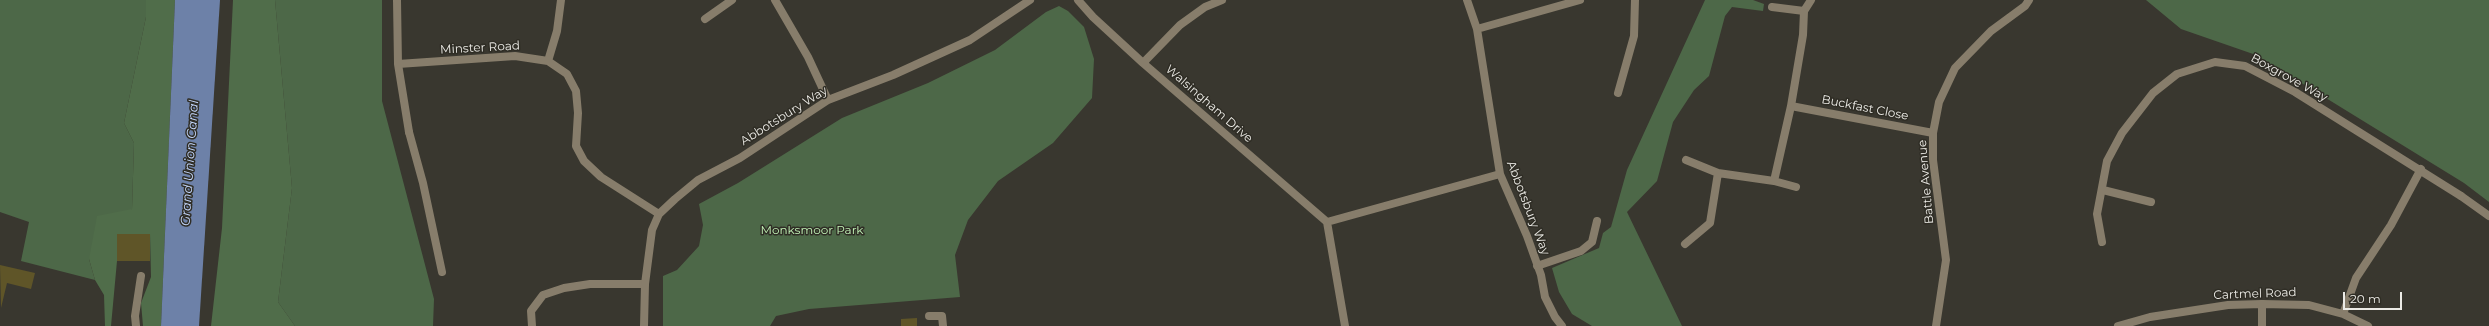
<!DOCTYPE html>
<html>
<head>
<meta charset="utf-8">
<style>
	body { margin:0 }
	#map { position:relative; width:2489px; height:326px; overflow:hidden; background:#39372f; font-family:Montserrat,sans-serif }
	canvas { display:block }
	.scale { position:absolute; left:2343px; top:292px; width:59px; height:18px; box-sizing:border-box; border:2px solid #ecebe6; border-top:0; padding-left:5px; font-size:12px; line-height:14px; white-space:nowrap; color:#ecebe6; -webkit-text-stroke:3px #2f2d25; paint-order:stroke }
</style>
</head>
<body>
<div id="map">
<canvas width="2489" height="326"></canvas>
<div class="scale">20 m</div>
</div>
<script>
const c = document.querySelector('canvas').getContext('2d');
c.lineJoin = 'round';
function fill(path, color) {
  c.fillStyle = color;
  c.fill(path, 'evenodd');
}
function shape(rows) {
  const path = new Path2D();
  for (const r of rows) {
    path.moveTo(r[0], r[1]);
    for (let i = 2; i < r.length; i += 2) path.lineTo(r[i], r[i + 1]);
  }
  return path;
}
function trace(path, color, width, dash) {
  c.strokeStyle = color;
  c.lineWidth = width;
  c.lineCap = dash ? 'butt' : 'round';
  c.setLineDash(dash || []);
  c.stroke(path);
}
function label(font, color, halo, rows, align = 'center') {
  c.font = font + ' Montserrat,sans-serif';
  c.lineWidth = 3;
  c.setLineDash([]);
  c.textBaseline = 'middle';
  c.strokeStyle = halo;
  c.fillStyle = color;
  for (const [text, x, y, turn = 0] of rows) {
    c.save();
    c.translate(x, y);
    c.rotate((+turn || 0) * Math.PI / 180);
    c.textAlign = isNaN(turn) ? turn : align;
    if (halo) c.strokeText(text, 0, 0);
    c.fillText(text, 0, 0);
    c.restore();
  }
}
fill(shape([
	[0,0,146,0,146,17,124,123,134,143,132,209,89,259,95,280,21,261,29,222,0,212],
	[275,0,382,0,382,101,434,299,433,326,295,326,278,302,292,188],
	[1705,0,1753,0,1764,4,1763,11,1732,7,1725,16,1709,76,1694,90,1673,122,1657,181,1627,212,1682,326,1592,326,1572,314,1559,292,1552,268,1599,248,1603,233,1611,227,1627,170],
	[2146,0,2489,0,2489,202,2464,183,2256,55,2181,29],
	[1059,6,1068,11,1084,27,1094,59,1092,98,1053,143,998,181,968,220,955,255,960,297,809,309,776,316,770,326,663,326,663,276,677,270,699,246,703,225,699,204,738,183,842,118,928,83,995,50,1046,12]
]), '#4d6848');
fill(shape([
	[146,0,175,0,161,326,143,326,141,303,151,277,150,234,117,234,117,261,111,326,105,326,104,295,95,280,89,259,97,216,132,209,134,143,124,123,146,17],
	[233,0,275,0,292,188,278,302,295,326,211,326,222,228]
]), '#506d4a');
fill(shape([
	[175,0,220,0,199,326,161,326]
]), '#6d81a8');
fill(shape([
	[117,234,150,234,150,261,117,261],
	[0,265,35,273,31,289,7,283,1,308],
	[917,318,917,326,901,326,901,319]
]), '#5f5528');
trace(shape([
	[1772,7,1804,11],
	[705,19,732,0],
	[409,132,423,183,442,272],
	[2461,196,2489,216],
	[1537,266,1581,251,1592,242,1597,221],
	[2262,304,2262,326],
	[929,316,942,316,943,326],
	[136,326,135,316,141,276],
	[532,326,531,311,543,295,564,288,590,284,645,284]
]), '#877d6b', 8);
trace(shape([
	[397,0,398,64,409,132],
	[775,0,808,57,828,100],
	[1078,0,1093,17,1143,63,1327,222,1345,326],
	[1467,0,1477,29,1500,174,1527,236,1541,275,1545,297,1555,317,1562,326],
	[1477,29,1580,0],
	[548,61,557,31,561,0],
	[1143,63,1180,25,1205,7,1222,0],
	[398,64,515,56,548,61,567,74,576,91,578,113,576,146,584,161,601,177,659,214],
	[1618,93,1634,36,1635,0],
	[1791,106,1933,133],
	[1718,173,1774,181,1791,106,1803,35,1804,11,1811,0],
	[1774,181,1796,187],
	[2103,190,2151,202],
	[1327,222,1500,174],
	[2102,242,2097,214,2107,161,2122,133,2153,93,2177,74,2215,62,2245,66,2295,92,2461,196],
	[1685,244,1710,223,1718,173,1686,160],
	[2343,314,2356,278,2391,225,2421,169],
	[644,326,645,284,652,230,659,214,675,199,698,180,740,158,828,100,893,75,970,40,1030,0],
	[1936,326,1946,260,1933,160,1933,133,1939,102,1955,68,1991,31,2025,6,2029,0],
	[2118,326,2150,317,2228,305,2262,304,2309,305,2343,314,2368,326]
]), '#877d6b', 8);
label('12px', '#ecebe6', '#2f2d25', [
	["Minster Road",480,48,-3],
	["Boxgrove Way",2289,78,29],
	["Walsingham Drive",1209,104,41],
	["Buckfast Close",1865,108,11],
	["Abbotsbury Way",784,116,-32],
	["Battle Avenue",1926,182,-95],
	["Abbotsbury Way",1528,208,69],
	["Cartmel Road",2255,294,-2]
]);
label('12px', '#c2f3b7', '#2f2d25', [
	["Monksmoor Park",812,230]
]);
label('italic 13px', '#c5d8fe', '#2f2d25', [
	["Grand Union Canal",190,163,-86]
]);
</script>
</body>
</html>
